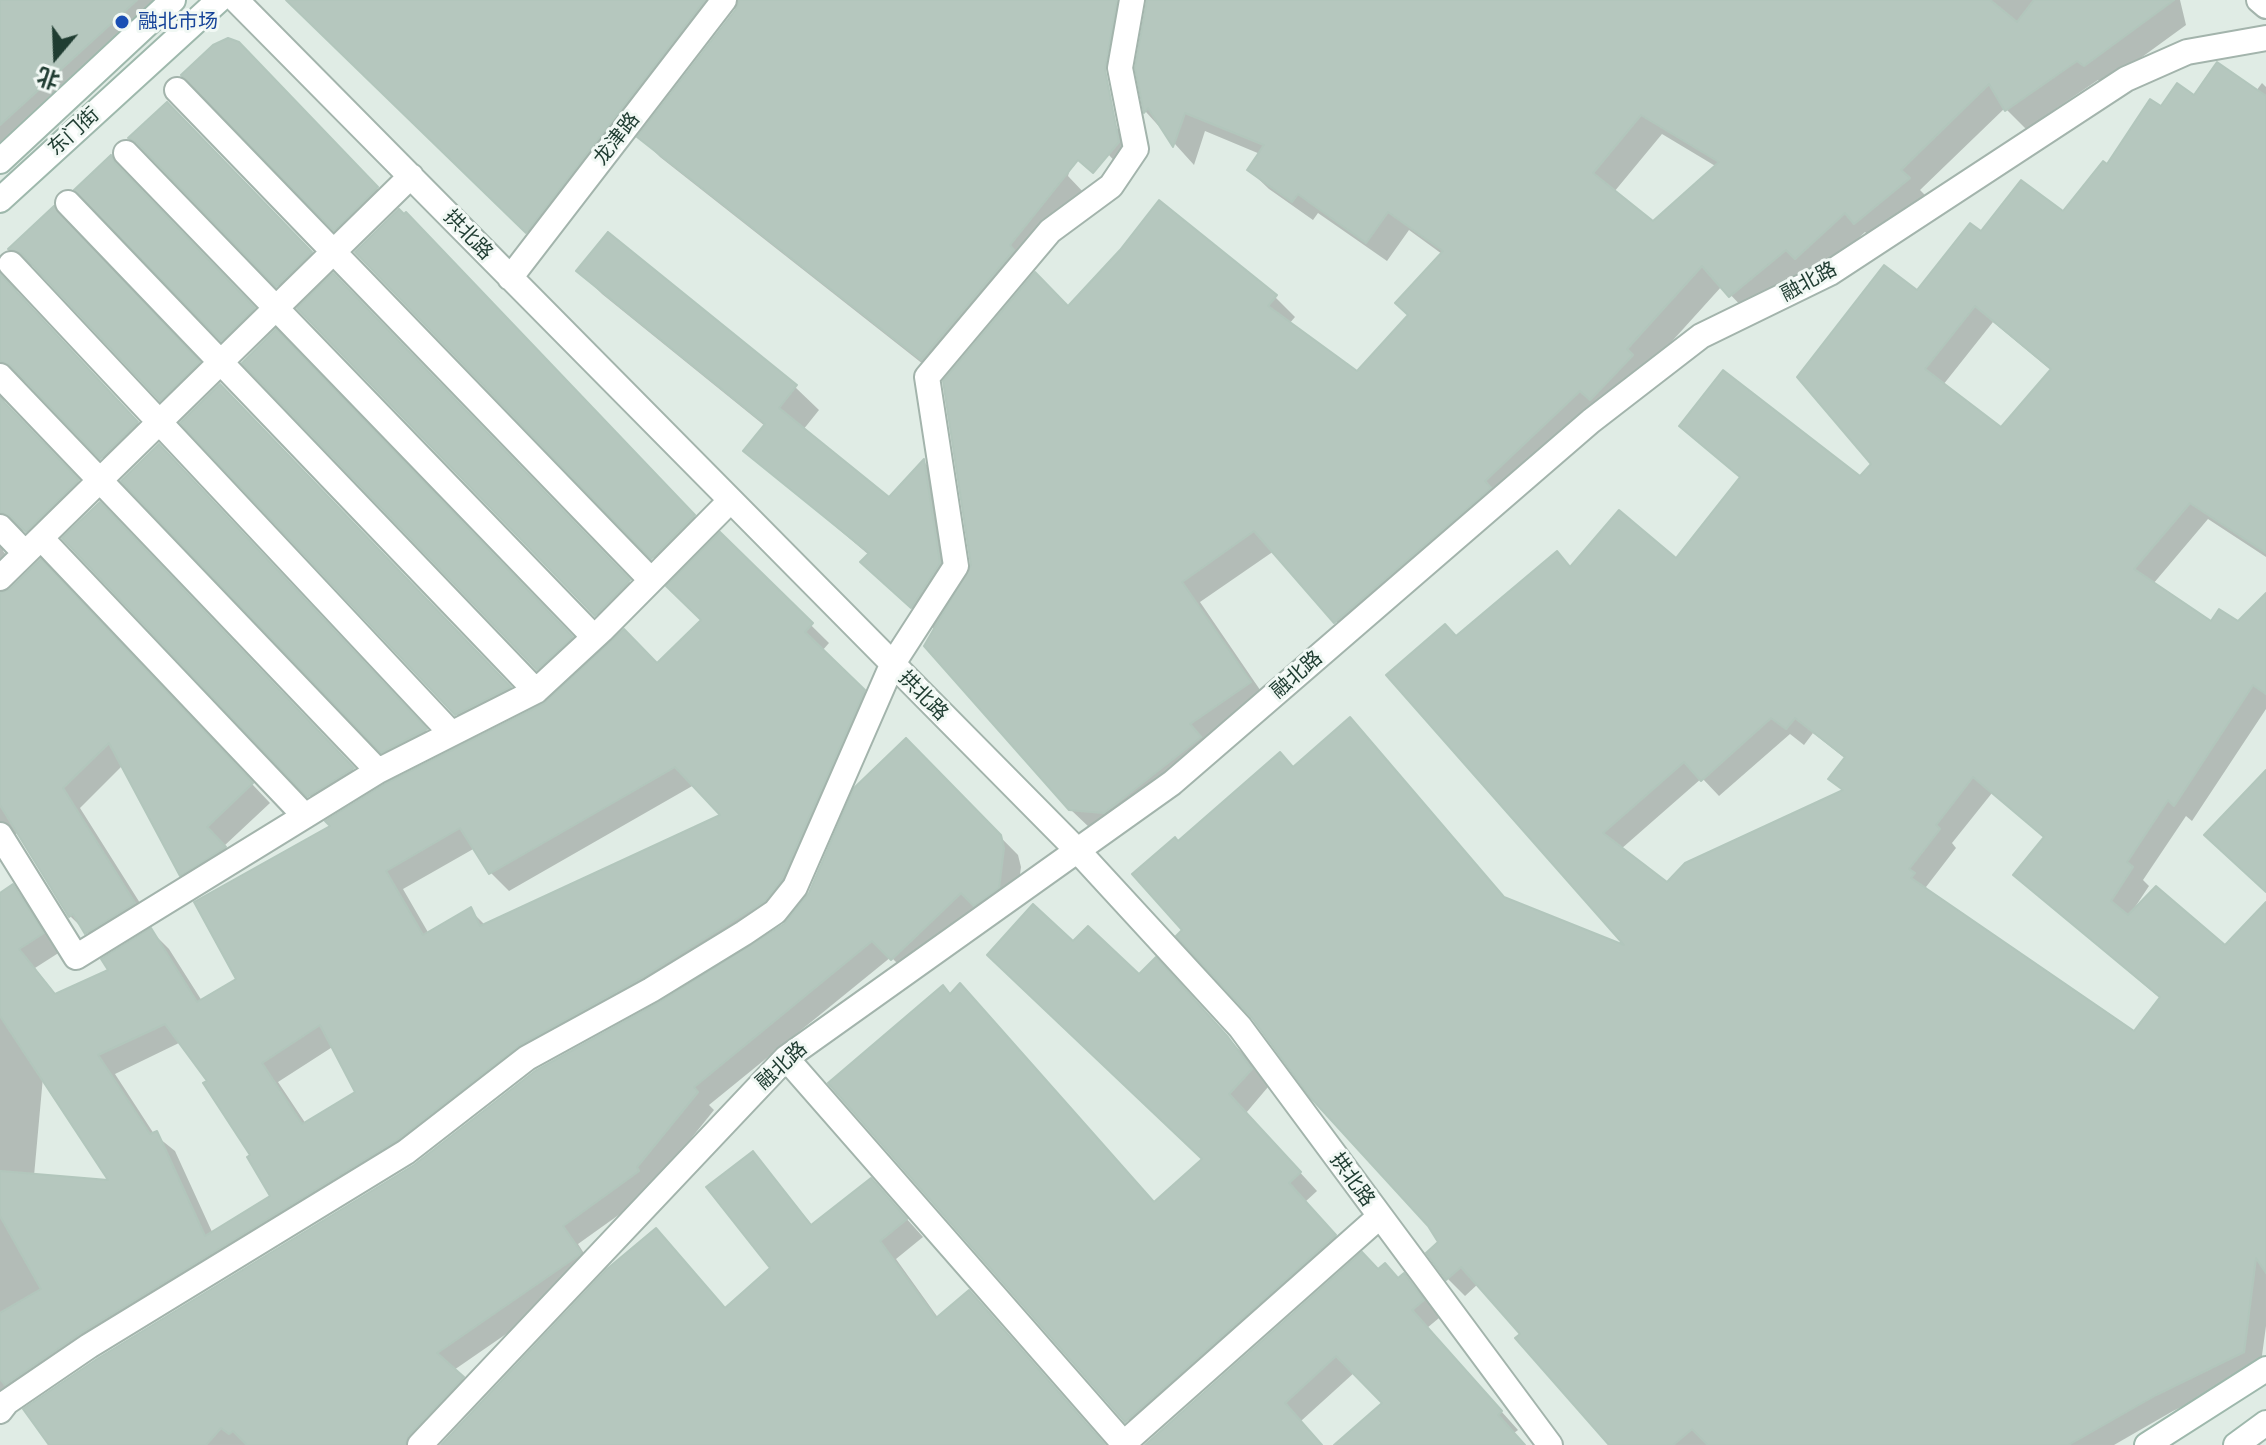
<!DOCTYPE html>
<html>
<head>
<meta charset="utf-8">
<style>
	body { margin:0 }
	#map { position:relative; width:2266px; height:1445px; overflow:hidden; background:#e0ece5; font-family:"PT Sans","Noto Sans SC",sans-serif }
	canvas { display:block }
	.north { position:absolute; left:16px; top:16px; width:80px; height:80px; -webkit-text-stroke:6px #f1f8f4; paint-order:stroke; rotate:199deg; font-size:22px; font-weight:700; line-height:32px; text-align:center; color:#203d32 }
	.north::after { content:''; display:block; margin:auto; width:28px; height:36px; background:#203d32; clip-path:polygon(50% 0,100% 100%,50% 72%,0 100%) }
</style>
</head>
<body>
<div id="map">
<canvas width="2266" height="1445"></canvas>
<div class="north">北</div>
</div>
<script>
const c = document.querySelector('canvas').getContext('2d');
c.lineJoin = 'round';
function fill(path, color) {
  c.fillStyle = color;
  c.fill(path, 'evenodd');
}
function shape(rows) {
  const path = new Path2D();
  for (const r of rows) {
    path.moveTo(r[0], r[1]);
    for (let i = 2; i < r.length; i += 2) path.lineTo(r[i], r[i + 1]);
  }
  return path;
}
function trace(path, color, width, dash) {
  c.strokeStyle = color;
  c.lineWidth = width;
  c.lineCap = dash ? 'butt' : 'round';
  c.setLineDash(dash || []);
  c.stroke(path);
}
function label(font, color, halo, rows, align = 'center') {
  c.font = font + ' "PT Sans","Noto Sans SC",sans-serif';
  c.lineWidth = 6;
  c.setLineDash([]);
  c.textBaseline = 'middle';
  c.strokeStyle = halo;
  c.fillStyle = color;
  for (const [text, x, y, turn = 0] of rows) {
    c.save();
    c.translate(x, y);
    c.rotate((+turn || 0) * Math.PI / 180);
    c.textAlign = isNaN(turn) ? turn : align;
    if (halo) c.strokeText(text, 0, 0);
    c.fillText(text, 0, 0);
    c.restore();
  }
}
fill(shape([
	[0,0,173,0,0,158],
	[289,0,1124,0,1068,176,1086,195,1028,267,1033,271,942,379,660,157,640,137,740,7,732,10,547,251],
	[1161,0,2180,0,2186,25,2105,84,2098,80,2026,129,2005,108,1920,190,1929,199,1876,242,1865,232,1817,278,1807,268,1750,315,1722,286,1646,370,1503,502,1509,509,1355,642,1274,551,1200,602,1269,703,1219,758,1125,832,1091,829,1070,809,935,630,887,585,869,555,745,450,765,426,602,294,579,271,795,387,819,410,803,430,889,500,924,462,947,485,962,583,973,565,1069,308,1275,297,1295,317,1289,324,1357,374,1410,316,1442,254,1409,230,1387,261,1318,213,1313,220,1269,189,1249,170,1260,154,1205,131,1194,165,1146,112,1137,68],
	[1662,134,1717,167,1653,224,1614,192],
	[254,61,392,204,351,245,184,75],
	[2262,83,2266,87,2266,557,2208,519,2153,584,2211,623,2238,624,2266,596,2266,709,2192,821,2186,816,2143,880,2149,886,2135,907,2225,948,2266,905,2266,1326,2260,1370,2173,1411,2114,1445,1611,1445,1478,1284,1465,1296,1448,1279,1429,1253,1441,1242,1429,1225,1184,930,1178,843,1294,769,1350,719,1507,901,1631,950,1457,638,1571,569,1676,561,1741,478,1681,426,1860,479,1874,464,1917,293,1982,234,2063,214,2161,109,2195,98,2256,91],
	[1993,322,2052,371,2002,430,1943,385],
	[1813,733,1846,759,1831,779,1844,792,1668,885,1621,849,1702,778,1719,796,1790,734,1804,745],
	[1992,793,2046,839,2015,875,2161,999,2134,1033,1930,893,1926,887,1956,848,1952,843],
	[167,104,327,268,293,301,154,157,131,138],
	[1117,128,1131,143,1122,169,1108,154],
	[111,158,269,325,238,355,77,190],
	[69,225,214,379,177,415,38,268,27,264,11,249],
	[421,230,709,532,668,573,357,252],
	[0,269,14,283,18,295,155,441,120,476,30,383,16,379,7,384,3,398,7,407,95,499,45,549,25,530,7,535,3,551,21,572,7,586,5,595,59,580,270,803,224,846,242,866,199,892,181,874,123,765,80,808,152,922,105,950,70,916,19,832,0,844],
	[333,276,644,597,612,630,300,308],
	[276,332,587,654,554,684,538,669],
	[236,402,525,703,472,730,456,714],
	[174,462,441,746,398,767,383,751],
	[115,520,368,785,325,811,309,795],
	[720,535,829,643,822,651,882,710,800,898,538,1063,0,1418,0,895,13,887,31,905,60,952,35,968,57,996,111,970,151,931,169,949,202,1001,238,980,657,665,704,620],
	[694,785,723,815,486,926,470,910,429,934,403,889,475,848,491,873,509,891],
	[181,1042,210,1081,273,1197,213,1234,175,1151,154,1134,115,1074],
	[334,1046,358,1093,306,1124,278,1082],
	[43,1077,112,1183,34,1176],
	[906,741,1018,855,1021,867,1016,905,910,976,891,957,709,1105,714,1110,653,1186,655,1189,578,1244,596,1272,454,1370,480,1395,433,1445,51,1445,415,1166,785,926,810,894],
	[1073,943,1139,977,1173,978,1246,1057,1268,1087,1246,1113,1317,1191,1305,1202,1352,1254,1144,1438,831,1084,1155,1204,1205,1159],
	[752,1154,813,1226,888,1198,923,1237,896,1259,939,1319,1105,1445,443,1445,726,1310,772,1268],
	[1378,1272,1399,1280,1404,1276,1421,1293,1439,1318,1427,1328,1518,1430,1514,1433,1524,1445,1337,1445,1385,1403,1355,1372,1301,1421,1322,1445,1150,1445]
]), '#0003');
const building = shape([
	[0,0,137,0,0,125,0,0],
	[286,0,705,0,526,233,286,0],
	[739,0,1117,0,1105,70,1119,142,1093,173,1078,160,1010,245,1014,250,921,360,637,137,736,9,739,0],
	[1147,0,1990,0,2017,22,2034,0,2174,0,2084,66,2077,61,2005,111,1989,84,1901,170,1910,178,1854,224,1845,213,1795,259,1786,250,1729,297,1702,266,1627,349,1633,355,1590,400,1580,391,1485,481,1491,488,1334,623,1254,531,1182,582,1251,682,1190,724,1201,737,1104,813,1069,810,924,646,971,565,943,381,1035,272,1068,306,1120,250,1159,200,1277,295,1268,306,1357,371,1408,315,1395,303,1443,251,1388,212,1366,243,1298,194,1292,202,1247,170,1264,145,1185,113,1173,147,1148,108,1144,113,1135,68,1147,0],
	[1641,115,1719,162,1653,221,1593,173,1641,115],
	[228,38,239,42,378,187,334,231,181,75,213,45,228,38],
	[2217,62,2266,96,2266,553,2190,503,2134,569,2211,621,2219,609,2238,621,2266,593,2266,694,2253,685,2174,806,2168,800,2127,862,2133,867,2111,901,2128,915,2156,886,2225,945,2266,902,2266,1273,2256,1258,2244,1352,2156,1395,2068,1445,1708,1445,1692,1429,1673,1445,1609,1445,1515,1338,1520,1334,1461,1267,1446,1280,1426,1253,1438,1242,1428,1226,1310,1097,1252,1018,1176,936,1182,930,1132,874,1175,837,1178,841,1280,752,1293,767,1350,717,1504,897,1624,945,1386,675,1445,624,1456,636,1557,551,1570,567,1619,510,1676,558,1740,477,1679,426,1723,370,1860,476,1871,464,1797,377,1884,265,1917,290,1970,223,1981,231,2021,180,2063,211,2103,161,2107,164,2150,99,2161,106,2177,83,2194,95,2217,62],
	[1975,306,2051,369,2001,427,1925,369,1975,306],
	[1771,718,1786,729,1795,718,1845,757,1828,779,1843,790,1685,863,1667,882,1603,833,1684,762,1701,781,1771,718],
	[1973,777,2044,837,2013,875,2160,997,2134,1031,1911,878,1915,873,1909,869,1940,829,1936,825,1973,777],
	[167,102,312,252,276,287,137,143,128,138,167,102],
	[111,155,115,163,255,308,221,341,74,190,111,155],
	[54,206,200,362,160,401,22,254,8,249,54,206],
	[399,209,404,214,406,212,695,515,651,559,355,252,399,209],
	[608,232,797,385,779,408,889,497,924,459,940,563,911,608,860,562,869,553,743,451,765,424,576,271,608,232],
	[333,273,630,580,595,616,297,308,333,273],
	[0,274,138,422,100,459,11,366,0,361,0,274],
	[276,329,573,637,537,670,242,363,276,329],
	[220,384,511,687,455,715,180,423,220,384],
	[0,398,79,480,26,532,10,516,0,512,0,398],
	[159,444,427,729,381,753,121,481,159,444],
	[100,502,354,768,307,797,62,538,100,502],
	[720,532,813,623,805,632,865,690,782,879,765,901,643,977,520,1045,397,1140,81,1333,5,1385,0,1379,0,1313,41,1289,0,1216,0,1171,108,1180,0,1016,0,893,13,884,44,933,19,949,55,994,108,970,101,959,151,928,197,1002,236,979,194,902,330,826,325,821,385,784,543,704,624,629,657,663,701,620,666,586,720,532],
	[675,767,720,815,480,926,471,907,423,935,386,871,460,828,489,874,675,767],
	[165,1024,207,1081,203,1083,250,1155,247,1157,270,1196,205,1236,157,1131,150,1134,98,1055,165,1024],
	[320,1025,355,1092,302,1124,262,1063,320,1025],
	[41,559,253,783,207,827,226,847,180,876,109,743,63,788,135,903,85,934,73,914,69,917,0,805,0,593,10,589,41,559],
	[906,738,1001,835,1004,848,999,888,974,906,961,893,891,960,872,941,694,1087,698,1092,637,1167,639,1171,563,1226,581,1252,579,1255,437,1353,464,1377,409,1435,405,1445,247,1445,233,1431,229,1434,221,1428,206,1445,49,1445,23,1409,97,1359,414,1165,535,1071,658,1003,784,924,809,893,854,788,906,738],
	[2266,770,2266,892,2204,835,2266,770],
	[1033,904,1073,941,1088,926,1139,974,1156,957,1228,1037,1252,1069,1229,1094,1301,1172,1289,1183,1336,1235,1125,1422,828,1083,943,985,950,994,960,983,1154,1202,1202,1159,987,955,1033,904],
	[753,1151,811,1225,871,1178,907,1219,880,1241,936,1318,969,1290,1105,1445,441,1445,607,1269,656,1228,725,1308,770,1268,706,1187,753,1151],
	[1362,1252,1378,1269,1385,1263,1398,1278,1404,1273,1424,1300,1412,1310,1502,1411,1498,1415,1525,1445,1334,1445,1382,1403,1336,1356,1285,1403,1322,1445,1145,1445,1362,1252]
]);
fill(building, '#b5c7be');
trace(building, '#b2c6bc', 2);
const street = shape([
	[236,0,1078,851,1240,1027,1550,1445],
	[2259,0,2266,6],
	[177,90,651,580],
	[126,153,594,637],
	[68,203,536,691],
	[11,264,450,732],
	[510,278,724,0],
	[0,376,378,771],
	[0,527,25,553],
	[41,538,304,815],
	[0,578,411,176],
	[0,835,76,957,378,771,536,691,602,630,729,502],
	[786,1058,1125,1445],
	[0,1411,7,1402,89,1346,406,1152,527,1058,651,990,744,933,775,912,795,887,892,665,956,566,927,377,1050,231,1111,186,1136,149,1120,68,1132,0],
	[420,1445,786,1058,1172,783,1591,421,1701,336,1830,273,2126,79,2187,52,2266,38],
	[1122,1445,1379,1217]
]);
const secondary = shape([
	[0,161,173,0],
	[0,200,219,0],
	[2147,1445,2266,1369],
	[2236,1445,2266,1423]
]);
trace(street, '#a3b4ac', 28);
trace(secondary, '#9eb8ac', 28);
trace(street, '#fff', 24);
trace(secondary, '#fff', 24);
for (const [x, y, r, color] of [
	[122,22,8,"#1a4fb4"]
]) {
  const dot = new Path2D();
  dot.arc(x, y, r, 0, 2 * Math.PI);
  c.fillStyle = color;
  c.fill(dot);
  trace(dot, '#f1f8f4', 3);
}
label('20px', '#164399', '#f1f8f4', [
	["融北市场",138,22]
], 'left');
label('20px', '#203d32', '#f1f8f4', [
	["东门街",74,132,-42],
	["龙津路",617,139,-52],
	["拱北路",468,235,46],
	["融北路",1809,282,-28],
	["融北路",1297,675,-41],
	["拱北路",923,696,45],
	["融北路",782,1066,-42],
	["拱北路",1352,1180,54]
]);
</script>
</body>
</html>
